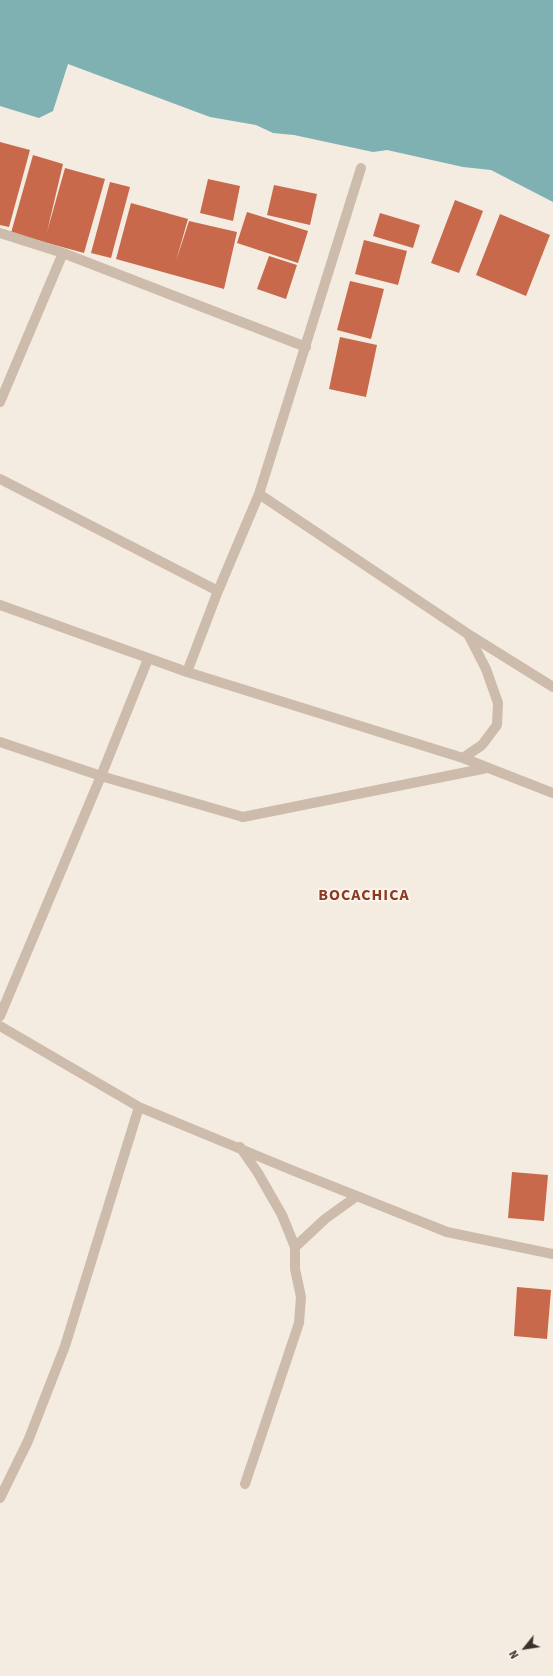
<!DOCTYPE html>
<html>
<head>
<meta charset="utf-8">
<style>
	body { margin:0 }
	#map { position:relative; width:553px; height:1676px; overflow:hidden; background:#f4ebe1; font-family:"Source Sans 3",sans-serif }
	canvas { display:block }
	.north { position:absolute; left:505px; top:1628px; width:40px; height:40px; -webkit-text-stroke:3px #fbf5ee; paint-order:stroke; rotate:240deg; font-size:11px; font-weight:700; line-height:16px; text-align:center; color:#3b302b }
	.north::after { content:''; display:block; margin:auto; width:14px; height:18px; background:#3b302b; clip-path:polygon(50% 0,100% 100%,50% 72%,0 100%) }
</style>
</head>
<body>
<div id="map">
<canvas width="553" height="1676"></canvas>
<div class="north">N</div>
</div>
<script>
const c = document.querySelector('canvas').getContext('2d');
c.lineJoin = 'round';
function fill(path, color) {
  c.fillStyle = color;
  c.fill(path, 'evenodd');
}
function shape(rows) {
  const path = new Path2D();
  for (const r of rows) {
    path.moveTo(r[0], r[1]);
    for (let i = 2; i < r.length; i += 2) path.lineTo(r[i], r[i + 1]);
  }
  return path;
}
function trace(path, color, width, dash) {
  c.strokeStyle = color;
  c.lineWidth = width;
  c.lineCap = dash ? 'butt' : 'round';
  c.setLineDash(dash || []);
  c.stroke(path);
}
function label(font, color, halo, rows, align = 'center') {
  c.font = font + ' "Source Sans 3",sans-serif';
  c.lineWidth = 4;
  c.setLineDash([]);
  c.textBaseline = 'middle';
  c.strokeStyle = halo;
  c.fillStyle = color;
  for (const [text, x, y, turn = 0] of rows) {
    c.save();
    c.translate(x, y);
    c.rotate((+turn || 0) * Math.PI / 180);
    c.textAlign = isNaN(turn) ? turn : align;
    if (halo) c.strokeText(text, 0, 0);
    c.fillText(text, 0, 0);
    c.restore();
  }
}
fill(shape([
	[0,0,553,0,553,202,491,170,463,167,387,150,373,152,294,135,273,133,256,125,210,117,68,64,53,111,39,118,0,106]
]), '#7fb0b2');
fill(shape([
	[0,142,30,150,9,227,0,225],
	[33,155,63,164,47,232,65,168,105,179,84,253,11,233],
	[208,179,240,186,233,221,200,213],
	[110,182,130,187,111,258,91,253],
	[274,185,317,194,310,225,267,215],
	[455,200,483,211,459,273,431,263],
	[131,203,188,219,176,261,189,221,237,232,224,289,116,259],
	[247,212,308,231,298,263,237,243],
	[380,213,420,225,413,248,373,236],
	[500,214,550,235,526,296,476,275],
	[364,240,407,251,398,285,355,274],
	[269,256,297,265,286,299,257,289],
	[350,281,384,289,371,339,337,330],
	[340,337,377,345,366,397,329,389],
	[512,1172,548,1175,544,1221,508,1218],
	[517,1287,551,1290,547,1339,514,1336]
]), '#c8694b');
trace(shape([
	[243,817,487,768]
]), '#cdbbac', 10);
trace(shape([
	[0,233,63,253,306,347],
	[0,402,63,253],
	[0,479,218,591],
	[259,494,468,634,553,687],
	[0,605,187,672,463,758,553,793],
	[187,672,218,591,259,494,361,168],
	[0,742,101,776,243,817],
	[463,758,482,745,497,725,498,703,486,669,468,634],
	[0,1016,101,776,148,659],
	[0,1026,139,1107,294,1171,447,1232,553,1254],
	[240,1147,258,1173,282,1215,295,1247],
	[245,1484,299,1323,301,1297,295,1269,295,1247,325,1219,357,1196],
	[0,1498,28,1441,65,1346,139,1107]
]), '#cdbbac', 10);
c.letterSpacing = '1px';
label('bold 16px', '#8c3b22', '#fbf5ee', [
	["BOCACHICA",364,896]
]);
c.letterSpacing = '0px';
</script>
</body>
</html>
